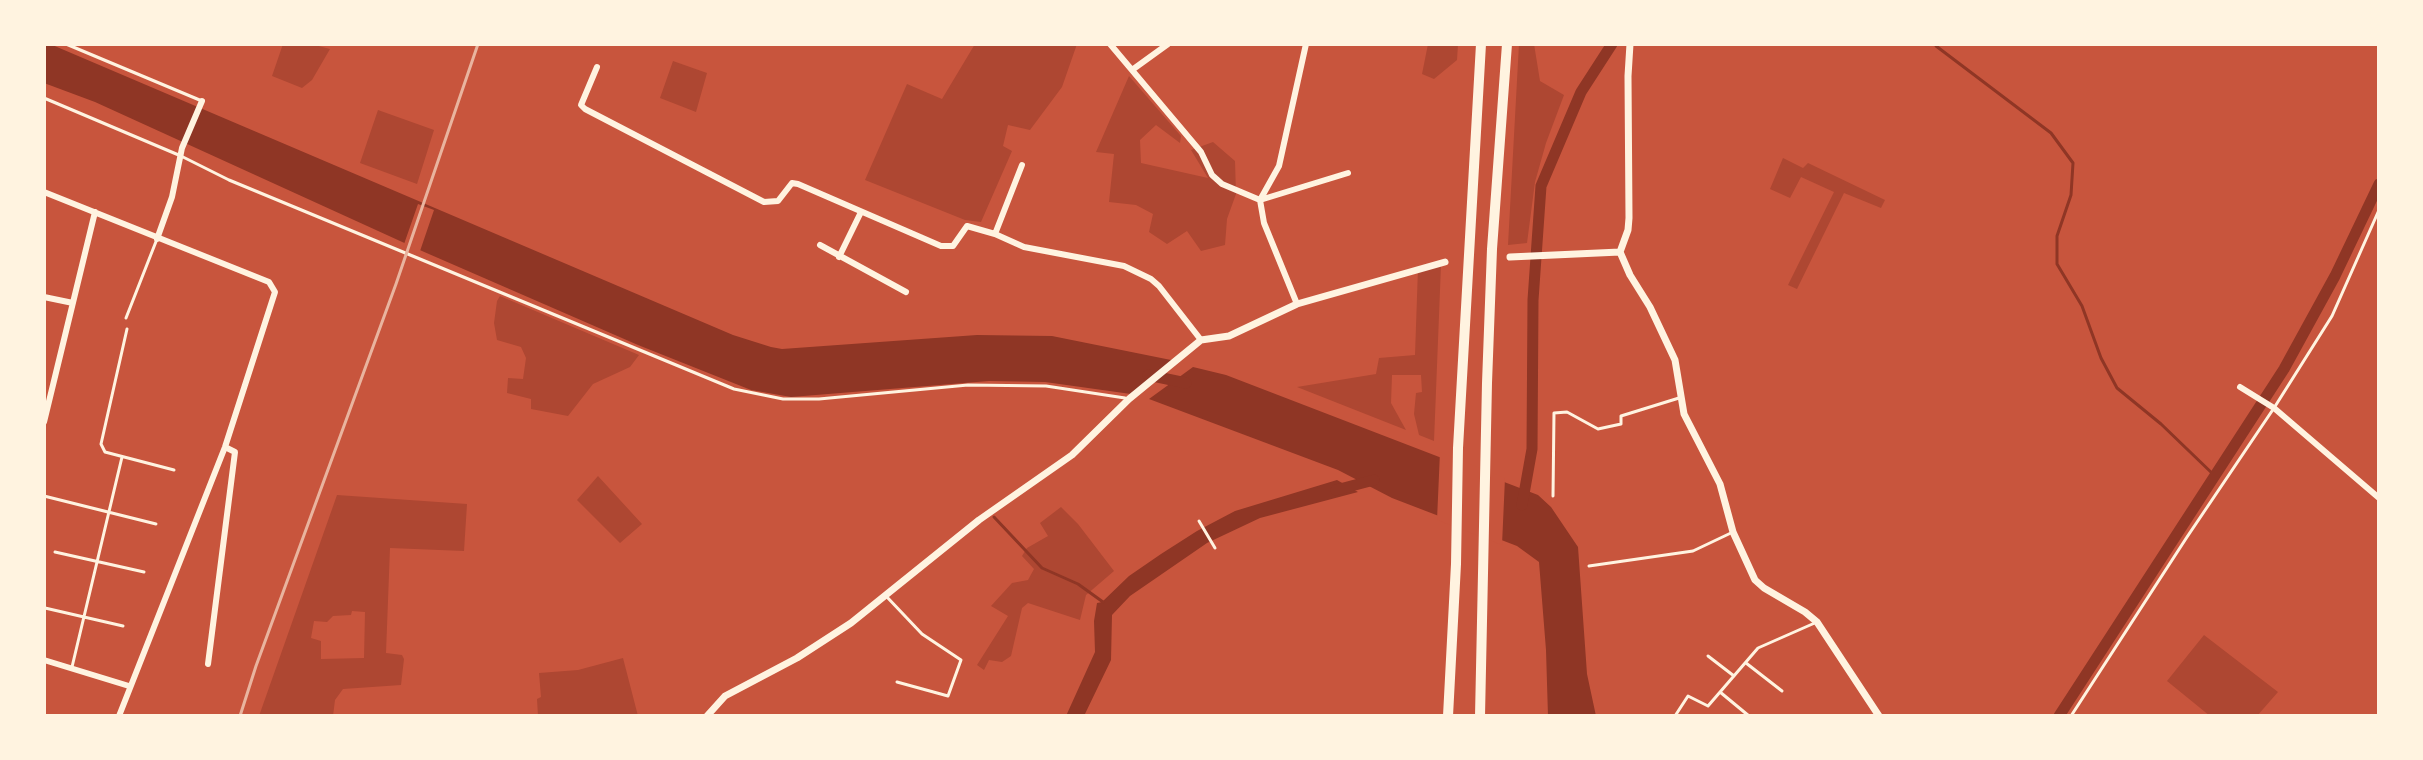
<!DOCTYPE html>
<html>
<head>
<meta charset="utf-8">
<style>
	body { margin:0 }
	#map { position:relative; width:2423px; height:760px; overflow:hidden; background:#c8553d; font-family:"Noto Sans",sans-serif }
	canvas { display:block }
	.frame { position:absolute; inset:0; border:46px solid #fff3e0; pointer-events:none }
</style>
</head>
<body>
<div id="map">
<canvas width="2423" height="760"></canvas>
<div class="frame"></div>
</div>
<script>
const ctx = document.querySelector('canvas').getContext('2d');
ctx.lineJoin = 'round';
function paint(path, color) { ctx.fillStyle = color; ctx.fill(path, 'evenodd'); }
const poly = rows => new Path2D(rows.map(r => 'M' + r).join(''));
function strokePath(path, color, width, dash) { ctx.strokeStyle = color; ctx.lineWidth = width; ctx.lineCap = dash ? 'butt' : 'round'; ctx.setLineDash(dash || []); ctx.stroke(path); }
const green = poly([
	[283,44,311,44,330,49,312,80,302,88,272,76],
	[975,44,1077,44,1062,87,1030,130,1008,125,1003,146,1012,151,981,222,965,220,865,180,907,84,942,99],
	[1428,44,1458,44,1457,60,1434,79,1422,74],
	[1519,44,1534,44,1540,81,1564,95,1546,143,1535,182,1527,243,1508,245],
	[673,61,707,73,696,112,660,98],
	[1129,76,1181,136,1180,143,1156,125,1140,140,1141,163,1208,178,1191,150,1213,142,1235,161,1236,194,1227,219,1225,245,1201,251,1187,231,1167,244,1149,232,1153,214,1136,205,1109,202,1114,154,1096,152],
	[378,110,434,130,417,184,360,163],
	[1783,158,1803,168,1808,163,1885,200,1881,208,1844,193,1797,289,1788,285,1834,192,1801,177,1790,198,1770,189],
	[1441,265,1434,441,1419,435,1414,414,1416,393,1422,392,1421,375,1392,375,1391,403,1406,430,1297,387,1376,374,1379,358,1415,355,1418,268],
	[500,296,639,355,630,367,593,384,568,416,531,409,531,399,507,393,508,378,523,379,526,358,521,347,497,340,494,323,497,301],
	[598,476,642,524,620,543,577,500],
	[337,495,467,504,464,551,390,548,386,653,402,655,404,659,401,685,343,689,335,700,333,716,259,716],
	[352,611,365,612,364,658,321,659,321,641,311,638,314,621,327,622,333,616,351,615],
	[1061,507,1078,524,1114,571,1086,595,1080,620,1028,603,1022,608,1011,656,1002,662,989,660,984,670,977,665,1008,616,991,606,1012,583,1028,580,1034,569,1022,556,1027,548,1048,536,1040,523],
	[2204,635,2278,692,2257,716,2210,716,2167,681],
	[623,658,638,716,538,716,537,699,541,697,539,673,578,670]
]);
const water = poly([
	[44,44,50,44,733,335,771,347,782,349,977,335,1052,336,1176,361,1131,394,1045,382,989,381,791,397,751,390,638,345,422,251,95,102,44,83],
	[1193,367,1226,375,1538,495,1551,507,1578,547,1587,674,1596,716,1548,716,1546,650,1539,562,1517,546,1392,498,1338,470,1149,399],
	[1337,480,1358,492,1260,518,1207,543,1130,596,1112,615,1111,660,1084,716,1066,716,1095,652,1094,621,1097,603,1102,602,1129,576,1161,554,1197,531,1235,511]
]);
const pier = poly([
	[418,204,434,210,419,254,403,247],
	[1440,452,1505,478,1502,545,1437,520]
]);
const stream = poly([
	[1936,46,2051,133,2073,163,2071,195,2057,236,2057,264,2082,306,2101,358,2117,388,2161,424,2215,476],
	[994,517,1042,568,1078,584,1103,602]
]);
const canal = poly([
	[1148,375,1186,383],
	[1336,490,1374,480],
	[1522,505,1532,449,1533,300,1541,186,1581,92,1612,44],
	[2059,716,2284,369,2335,276,2379,184]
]);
const service = poly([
	[66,44,202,101],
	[44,98,181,156,229,180,734,389,783,399,819,399,968,385,1046,386,1125,398],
	[126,318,157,239],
	[127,329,101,444,105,452,174,470],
	[44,496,156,524],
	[1553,496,1554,413,1567,412,1598,429,1621,424,1621,416,1679,398],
	[1199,521,1215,548],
	[55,552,144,572],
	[1589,566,1693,551,1733,532],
	[886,596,922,634,961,660,948,696,897,682],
	[45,608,123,626],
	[1708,656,1734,676],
	[1746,663,1782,691],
	[72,667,122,457],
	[1720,692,1749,716],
	[1675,716,1688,696,1708,706,1758,648,1817,622],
	[2071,716,2187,537,2274,408,2332,316,2379,210]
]);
const minor = poly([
	[1110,44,1201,152,1212,175,1222,184,1260,200,1264,223,1297,304],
	[597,67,581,105,585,109,764,202,778,201,792,183,798,184,941,246,953,246,967,226,995,234,1024,247,1124,266,1151,279,1159,286,1201,340],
	[1132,70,1168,44],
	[44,192,269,282,275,292,225,447,119,716],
	[1260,200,1279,166,1306,44],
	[1260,200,1348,173],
	[995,234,1022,165],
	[157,239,172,197,182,148,202,101],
	[820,245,906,292],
	[839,257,861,212],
	[44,297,73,303],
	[2240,387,2274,408,2379,498],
	[44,422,95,212],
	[44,660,129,686],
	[208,664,235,452,225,447]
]);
const tertiary = poly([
	[1620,252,1630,275,1650,307,1675,360,1684,414,1720,484,1733,532,1755,580,1764,588,1805,612,1817,622,1879,716],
	[1620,252,1628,230,1629,218,1628,76,1630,44],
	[1510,257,1620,252],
	[707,716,725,696,797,658,851,623,979,520,1072,455,1129,399,1201,340,1229,336,1297,304,1445,262]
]);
const motorway = poly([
	[1448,716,1456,564,1458,448,1481,44],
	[1480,716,1487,383,1492,249,1507,44]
]);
const rail = poly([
	[240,716,256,666,396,284,478,44]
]);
paint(green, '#ae4732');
paint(water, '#8f3625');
paint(pier, '#c8553d');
strokePath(stream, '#8f3625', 3);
strokePath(canal, '#8f3625', 11);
strokePath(service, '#fff3e0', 3);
strokePath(minor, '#fff3e0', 6);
strokePath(tertiary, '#fff3e0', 7);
strokePath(motorway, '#fff3e0', 10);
strokePath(rail, '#e9b49f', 3);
</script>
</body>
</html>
